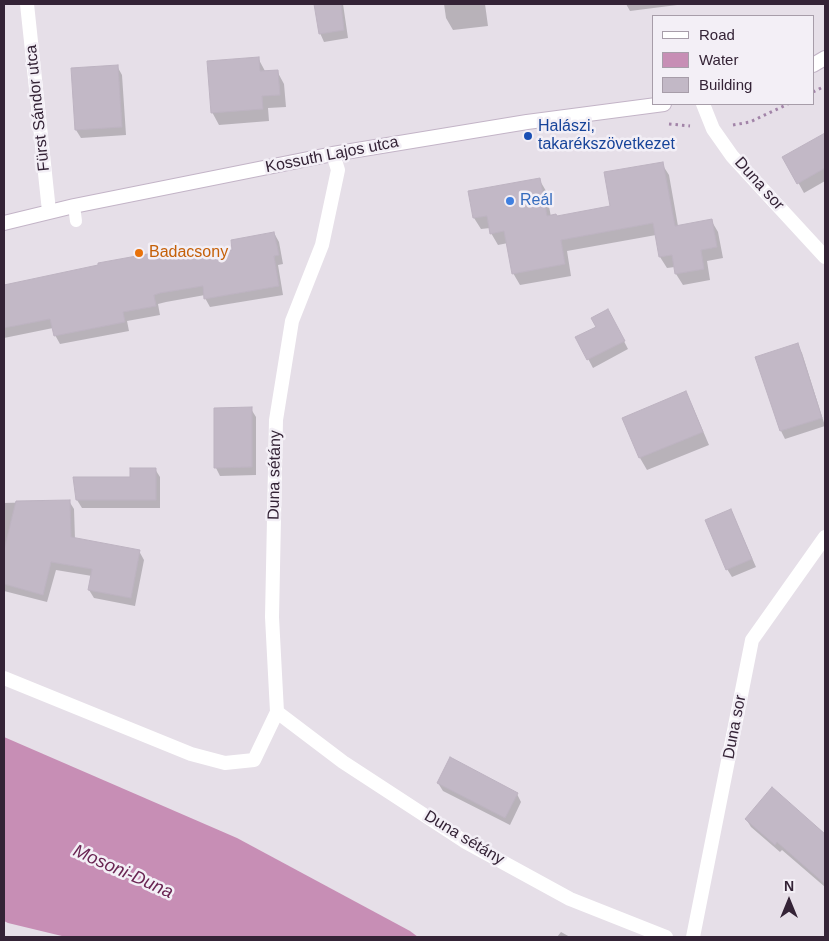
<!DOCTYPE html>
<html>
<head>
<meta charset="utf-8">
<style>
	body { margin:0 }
	#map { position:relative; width:829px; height:941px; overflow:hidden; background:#e6dfe8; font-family:Helvetica,sans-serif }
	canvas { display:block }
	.frame { position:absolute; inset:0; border:5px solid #342336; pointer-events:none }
	.legend { position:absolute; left:652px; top:15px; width:162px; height:90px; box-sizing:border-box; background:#f3eff6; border:1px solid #a79da9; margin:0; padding:6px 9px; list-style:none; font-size:15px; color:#342336 }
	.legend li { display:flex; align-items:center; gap:10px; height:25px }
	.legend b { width:25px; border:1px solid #a79da9 }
	.north { position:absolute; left:764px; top:876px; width:50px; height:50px; -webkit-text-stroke:4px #f3eff6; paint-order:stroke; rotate:0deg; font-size:14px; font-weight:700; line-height:20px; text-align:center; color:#342336 }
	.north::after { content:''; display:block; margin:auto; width:18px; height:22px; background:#342336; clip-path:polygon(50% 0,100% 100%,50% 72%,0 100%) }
</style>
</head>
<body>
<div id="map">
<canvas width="829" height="941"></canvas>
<div class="frame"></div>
<ul class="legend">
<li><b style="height:6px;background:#fff"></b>Road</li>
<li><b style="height:14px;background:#c78eb5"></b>Water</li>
<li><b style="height:14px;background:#c2b8c6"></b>Building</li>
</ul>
<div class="north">N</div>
</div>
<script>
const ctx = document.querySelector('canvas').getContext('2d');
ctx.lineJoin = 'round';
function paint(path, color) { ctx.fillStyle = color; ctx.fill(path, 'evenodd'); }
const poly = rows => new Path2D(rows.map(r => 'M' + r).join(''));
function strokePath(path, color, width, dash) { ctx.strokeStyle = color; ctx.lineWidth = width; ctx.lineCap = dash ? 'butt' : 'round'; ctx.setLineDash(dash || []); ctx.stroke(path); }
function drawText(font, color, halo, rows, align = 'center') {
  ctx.font = font + ' Helvetica,sans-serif'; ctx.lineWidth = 5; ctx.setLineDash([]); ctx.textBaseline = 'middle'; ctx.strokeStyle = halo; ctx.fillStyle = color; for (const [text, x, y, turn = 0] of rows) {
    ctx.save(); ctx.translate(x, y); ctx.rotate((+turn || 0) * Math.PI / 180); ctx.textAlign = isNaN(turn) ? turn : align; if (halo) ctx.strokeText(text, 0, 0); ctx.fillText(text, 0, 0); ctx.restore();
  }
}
const water = poly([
	[4,737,237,838,410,931,418,937,66,937,8,923,4,921]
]);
const shadow = poly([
	[316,4,343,4,348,38,324,42,320,33],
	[444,4,485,4,488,26,453,30,446,18],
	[626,4,685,4,630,11],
	[258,58,265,71,277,71,284,84,286,107,268,108,269,121,219,125,212,112],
	[117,66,122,75,126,135,81,138,76,130,72,69],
	[825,134,825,181,804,193,784,157],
	[662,164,669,175,678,226,711,220,718,232,723,258,707,261,710,280,683,285,676,274,675,267,667,268,660,257,656,235,567,251,571,276,520,285,513,273,508,243,498,245,491,233,490,228,481,229,474,218,470,192,539,179,546,191,551,217,557,217,612,207],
	[274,233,279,242,283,264,278,265,283,295,210,307,205,298,205,295,166,302,158,304,160,315,127,321,129,331,60,344,55,335,53,328,4,338,4,286,154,257,234,251],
	[612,318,628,349,593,368,577,338],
	[797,345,802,353,825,426,785,439,781,431,757,357],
	[685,393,692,405,709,445,647,470,640,458,623,418],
	[251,409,256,417,256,475,220,476,216,468],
	[155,469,160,477,160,508,82,508,77,500,74,478,131,478],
	[69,501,74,509,75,539,139,551,144,560,135,606,94,598,89,590,92,576,56,570,47,602,4,591,4,503],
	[731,510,756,567,732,577,727,569],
	[438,783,517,794,521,802,510,825,443,791],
	[772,789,825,834,825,887,782,850,780,852,751,827,746,819],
	[561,932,570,937,557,937]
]);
const building = poly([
	[314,4,341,4,344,30,319,34,314,4],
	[259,57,260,71,278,70,280,95,262,96,263,109,211,113,207,61,259,57],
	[118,65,122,127,75,130,71,68,118,65],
	[825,133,825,168,797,184,782,157,825,133],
	[663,162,675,226,712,219,717,247,701,250,704,269,675,274,672,255,659,257,653,223,561,240,565,264,512,274,504,231,490,234,487,216,473,218,468,191,540,178,547,216,556,214,557,216,610,206,604,172,663,162],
	[274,232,279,255,274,256,279,286,204,299,203,286,160,293,154,295,156,306,123,312,125,322,54,336,50,319,4,328,4,285,98,265,98,263,153,253,154,255,179,251,232,250,231,240,274,232],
	[608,309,625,341,587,360,575,337,596,327,591,318,608,309],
	[798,343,822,418,780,431,755,357,798,343],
	[686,391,703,432,639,458,622,418,686,391],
	[252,407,252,467,214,468,214,408,252,407],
	[130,468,156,468,156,500,76,500,73,477,130,477,130,468],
	[70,500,71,537,140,550,131,598,88,590,92,569,51,562,43,595,4,584,4,550,16,501,70,500],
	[731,509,752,559,726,570,705,520,731,509],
	[450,757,518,793,505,818,437,783,450,757],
	[772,787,825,834,825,884,777,842,775,845,745,819,772,787]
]);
const path = poly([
	[813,92,825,86],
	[669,124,690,126],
	[733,125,750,122,788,104]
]);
const service = poly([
	[74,206,76,221]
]);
const minor = poly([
	[27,4,49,211],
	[703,104,713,129,732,156,825,257],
	[333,154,338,170,322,245,292,321,276,420,272,617,277,712,343,762,464,841,570,899,666,937],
	[4,678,191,754,225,763,254,760,277,712],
	[693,937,752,640,825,537]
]);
const secondary = poly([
	[813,65,825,58],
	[4,223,74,206,333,154,527,122,664,104]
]);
const markers = [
	[528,136,5,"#1a4fb4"],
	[510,201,5,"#3f7fe0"],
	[139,253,5,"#e8710a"]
];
const streetNames = [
	["Fürst Sándor utca",38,108,-96],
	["Kossuth Lajos utca",332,155,-11],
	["Duna sor",759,184,48],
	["Duna sétány",275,475,-89],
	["Duna sor",735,727,-79],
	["Duna sétány",464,838,31]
];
const transitNames = [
	["Halászi,",538,127],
	["takarékszövetkezet",538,145]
];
const shopNames = [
	["Reál",520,201]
];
const foodNames = [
	["Badacsony",149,253]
];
const waterNames = [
	["Mosoni-Duna",123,872,24]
];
paint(water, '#c78eb5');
paint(shadow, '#0003');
paint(building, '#c2b8c6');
strokePath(building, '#bdb3c1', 1);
strokePath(secondary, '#c3b4c7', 16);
strokePath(path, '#a284a8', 3, [2.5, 4]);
strokePath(service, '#fff', 12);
strokePath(minor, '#fff', 14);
strokePath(secondary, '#fff', 14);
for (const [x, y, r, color] of markers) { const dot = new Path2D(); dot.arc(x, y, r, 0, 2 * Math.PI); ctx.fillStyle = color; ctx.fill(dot); strokePath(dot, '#f3eff6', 2); }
drawText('16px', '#342336', '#f3eff6', streetNames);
drawText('16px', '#164399', '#f3eff6', transitNames, 'left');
drawText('16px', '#366cbe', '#f3eff6', shopNames, 'left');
drawText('16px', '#c56008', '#f3eff6', foodNames, 'left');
drawText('italic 18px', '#6a2553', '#f3eff6', waterNames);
</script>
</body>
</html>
